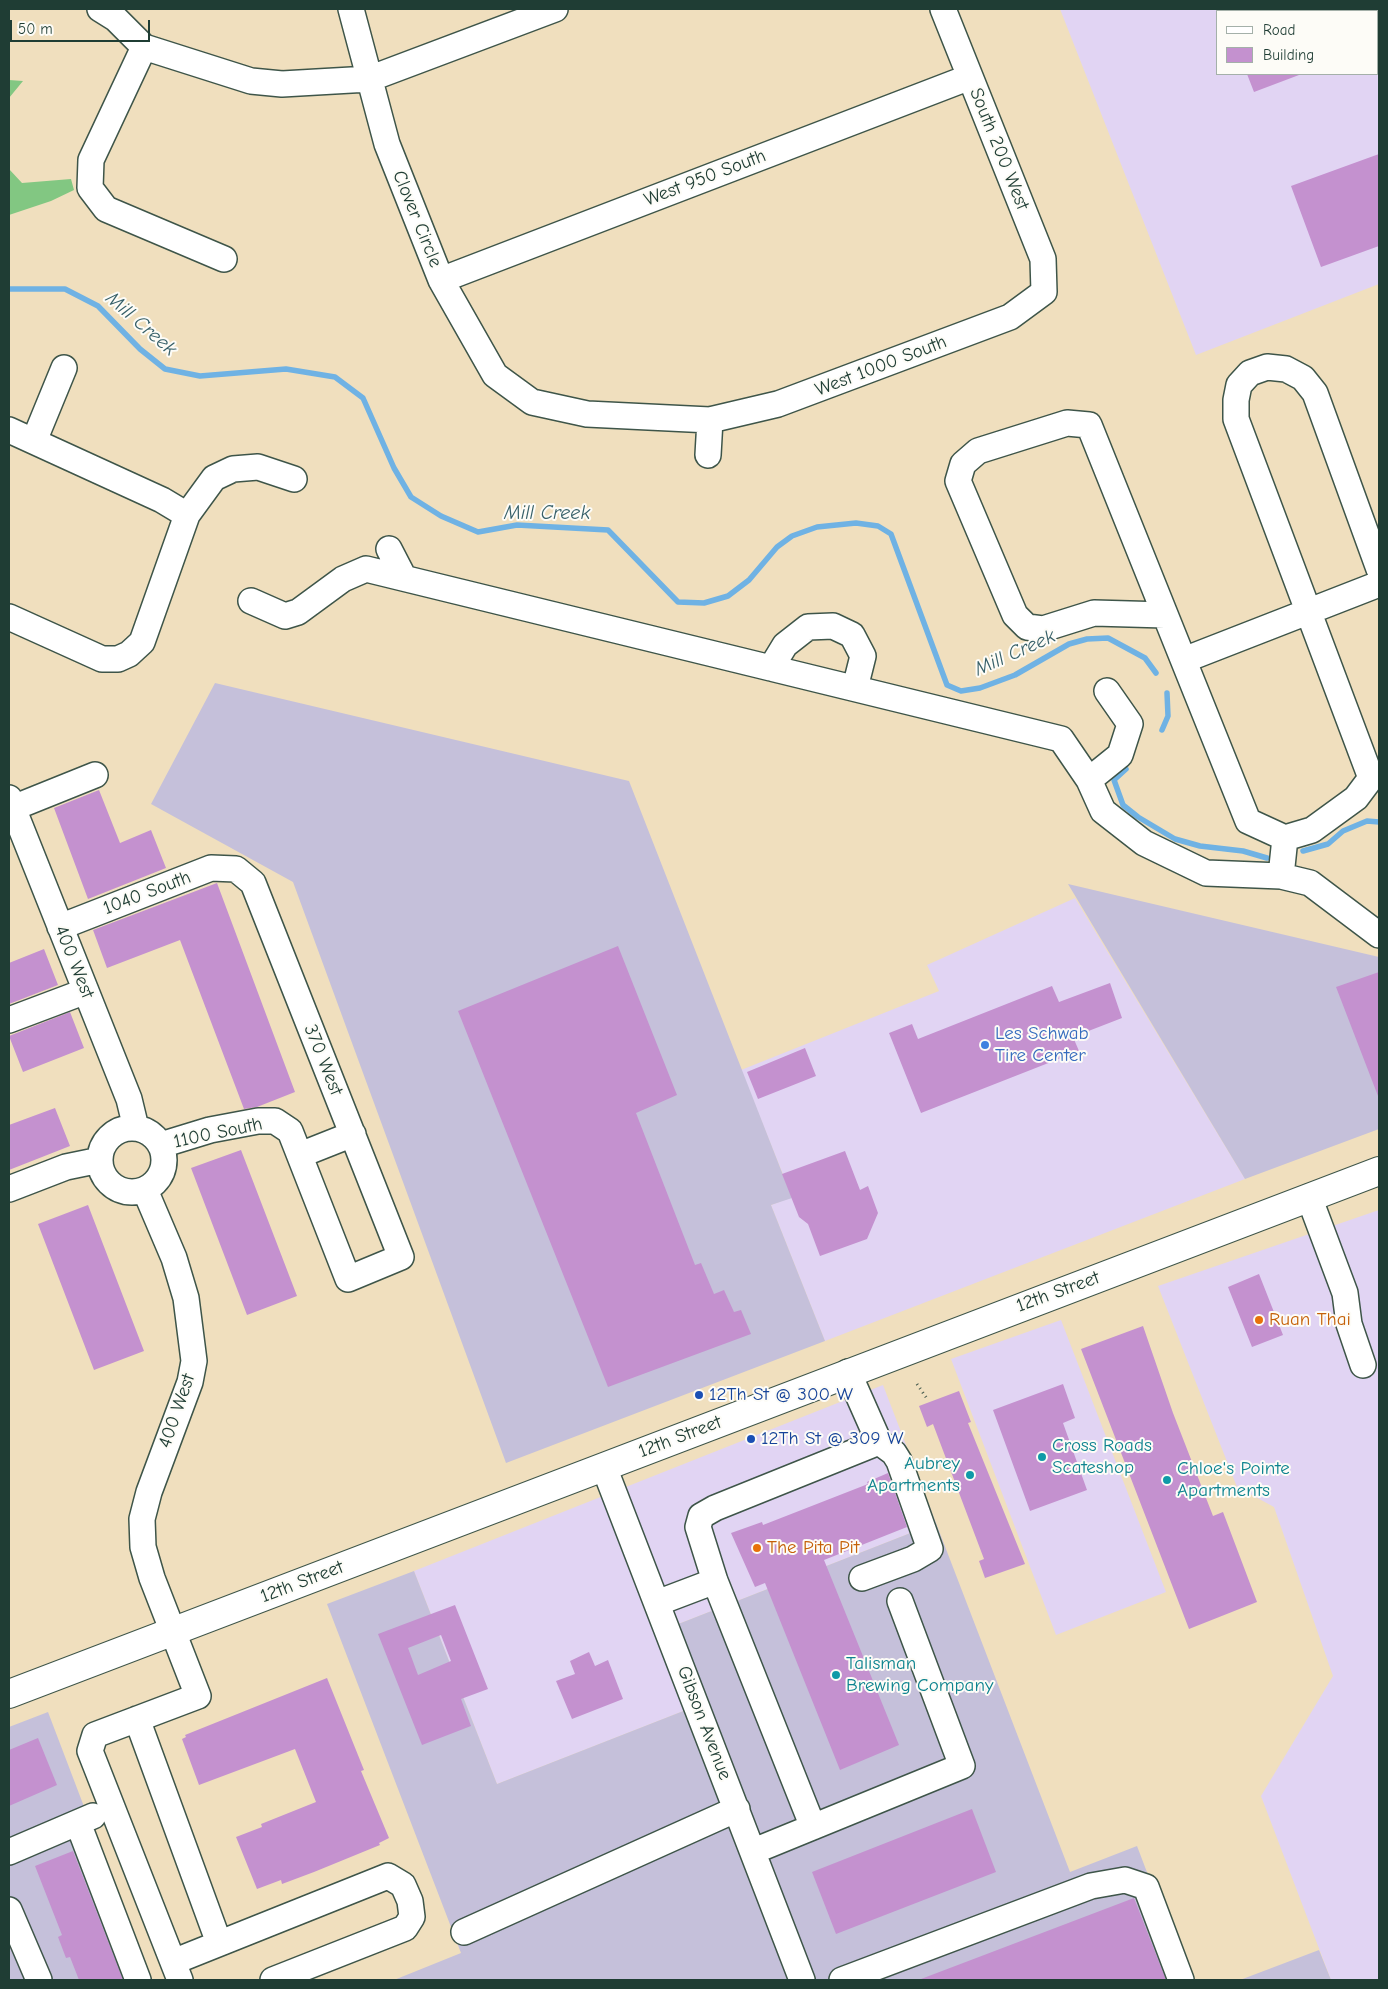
<!DOCTYPE html>
<html>
<head>
<meta charset="utf-8">
<style>
	body { margin:0 }
	#map { position:relative; width:1388px; height:1989px; overflow:hidden; background:#f0dfbe; font-family:"Comic Neue",sans-serif }
	canvas { display:block }
	.frame { position:absolute; inset:0; border:10px solid #1f3d34; pointer-events:none }
	.legend { position:absolute; left:1216px; top:10px; width:162px; height:65px; box-sizing:border-box; background:#fdfcf7; border:1px solid #a4b0a9; margin:0; padding:6px 9px; list-style:none; font-size:15px; color:#1f3d34 }
	.legend li { display:flex; align-items:center; gap:10px; height:25px }
	.legend b { width:25px; border:1px solid #a4b0a9 }
	.scale { position:absolute; left:10px; top:20px; width:140px; height:22px; box-sizing:border-box; border:2px solid #1f3d34; border-top:0; padding-left:6px; font-size:15px; line-height:18px; white-space:nowrap; color:#1f3d34; -webkit-text-stroke:4px #fdfcf7; paint-order:stroke }
</style>
</head>
<body>
<div id="map">
<canvas width="1388" height="1989"></canvas>
<div class="frame"></div>
<ul class="legend">
<li><b style="height:6px;background:#fff"></b>Road</li>
<li><b style="height:14px;background:#c491cf"></b>Building</li>
</ul>
<div class="scale">50 m</div>
</div>
<script>
const ctx = document.querySelector('canvas').getContext('2d');
ctx.lineJoin = 'round';
function paint(path, color) { ctx.fillStyle = color; ctx.fill(path, 'evenodd'); }
const poly = rows => new Path2D(rows.map(r => 'M' + r).join(''));
function strokePath(path, color, width, dash) { ctx.strokeStyle = color; ctx.lineWidth = width; ctx.lineCap = dash ? 'butt' : 'round'; ctx.setLineDash(dash || []); ctx.stroke(path); }
function drawText(font, color, halo, rows, align = 'center') {
  ctx.font = font + ' "Comic Neue",sans-serif'; ctx.lineWidth = 4; ctx.setLineDash([]); ctx.textBaseline = 'middle'; ctx.strokeStyle = halo; ctx.fillStyle = color; for (const [text, x, y, turn = 0] of rows) {
    ctx.save(); ctx.translate(x, y); ctx.rotate((+turn || 0) * Math.PI / 180); ctx.textAlign = isNaN(turn) ? turn : align; if (halo) ctx.strokeText(text, 0, 0); ctx.fillText(text, 0, 0); ctx.restore();
  }
}
const built = poly([
	[1060,9,1379,9,1379,284,1196,355],
	[1217,11,1377,11,1377,74,1217,74],
	[1075,898,1245,1179,825,1341,771,1205,792,1197,741,1070,939,991,927,965],
	[1379,1210,1379,1980,1331,1980,1261,1796,1333,1676,1274,1507,1237,1487,1158,1286],
	[1061,1320,1166,1592,1056,1635,951,1359],
	[883,1385,936,1523,663,1630,691,1708,497,1784,414,1571]
]);
const industrial = poly([
	[215,683,629,781,792,1198,771,1205,825,1341,506,1463,293,882,151,804],
	[1068,884,1379,957,1379,1129,1245,1179],
	[936,1523,1070,1872,1137,1846,1188,1980,394,1980,461,1953,327,1604,414,1571,497,1784,691,1708,663,1630],
	[48,1712,150,1980,9,1980,9,1727],
	[1319,1950,1331,1980,1240,1980]
]);
const green = poly([
	[9,80,23,81,9,98],
	[9,169,22,183,71,179,74,190,51,201,9,215]
]);
const stream = poly([
	[9,289,65,289,98,306,140,349,165,369,200,376,286,369,335,377,363,398,394,468,411,497,441,516,478,532,517,525,608,530,678,602,704,603,728,596,749,580,777,547,792,536,817,527,856,523,878,526,891,534,947,685,961,691,980,688,1015,675,1069,644,1087,639,1108,638,1145,658,1156,673],
	[1162,730,1168,716,1167,693],
	[1126,769,1114,780,1123,805,1138,817,1175,839,1200,846,1243,851,1267,858],
	[1303,851,1328,844,1343,831,1367,821,1379,822]
]);
const building = poly([
	[1247,74,1298,74,1299,75,1254,92],
	[1379,154,1379,246,1321,267,1291,186],
	[99,790,120,843,151,830,166,868,88,899,54,808],
	[217,883,295,1092,257,1107,244,1109,180,940,107,968,93,930],
	[618,946,677,1095,636,1113,695,1265,701,1263,714,1294,724,1290,734,1312,741,1310,751,1334,608,1387,458,1011],
	[44,949,58,985,9,1004,9,963],
	[1379,972,1379,1096,1378,1096,1336,987],
	[1110,983,1122,1018,1073,1037,1079,1051,921,1113,889,1033,912,1024,918,1039,1052,986,1059,1002],
	[70,1012,84,1048,23,1072,9,1036],
	[805,1048,816,1076,758,1099,747,1072],
	[55,1108,70,1146,9,1170,9,1125],
	[241,1150,297,1296,247,1315,191,1168],
	[845,1151,860,1190,868,1186,878,1213,867,1239,820,1256,808,1224,799,1217,782,1174],
	[88,1205,144,1351,94,1370,38,1224],
	[1259,1274,1283,1335,1252,1347,1228,1287],
	[1143,1326,1173,1413,1213,1516,1223,1512,1257,1602,1189,1629,1081,1349],
	[1063,1384,1075,1418,1063,1423,1087,1490,1030,1511,993,1410],
	[959,1391,971,1422,968,1423,1025,1564,985,1578,979,1561,984,1559,933,1424,927,1427,919,1406],
	[888,1473,907,1527,824,1560,899,1745,840,1770,765,1583,755,1587,731,1533,762,1522,763,1525,868,1484,867,1482],
	[455,1605,488,1689,461,1699,471,1726,422,1745,378,1634],
	[441,1635,451,1661,418,1675,408,1648],
	[589,1652,595,1666,608,1660,623,1699,572,1719,556,1681,575,1674,570,1661],
	[327,1678,364,1770,361,1771,389,1838,379,1843,380,1845,314,1872,282,1884,281,1880,257,1889,236,1837,262,1827,261,1824,316,1802,295,1749,199,1785,182,1739,186,1737,185,1735],
	[38,1738,57,1785,9,1806,9,1750],
	[972,1809,996,1872,836,1934,812,1872],
	[73,1851,123,1980,79,1980,70,1957,66,1958,58,1937,62,1935,35,1866],
	[1134,1898,1166,1980,921,1980,921,1979]
]);
const path = poly([
	[917,1384,928,1400]
]);
const minor = poly([
	[100,9,116,19,144,47,251,81,282,84,369,79,555,9],
	[351,9,387,144,441,280,495,375,532,402,587,414,710,420,778,404,1010,317,1044,292,1043,259,943,9],
	[144,47,91,160,90,188,106,209,224,259],
	[441,280,970,77],
	[9,430,162,500,187,515,214,478,233,469,258,467,294,479],
	[34,441,64,368],
	[708,455,710,420],
	[389,549,404,578],
	[251,601,285,616,298,612,343,579,366,569,1061,739,1089,780,1103,811,1144,843,1206,873,1281,876],
	[1165,615,1094,613,1043,629,1027,627,1015,615,958,481,963,464,978,451,1067,423,1089,425,1193,684,1248,821,1285,838,1312,830,1356,798,1371,778,1236,419,1236,400,1239,385,1250,373,1267,367,1286,369,1303,378,1315,393,1379,569],
	[9,617,102,659,118,659,129,654,142,642,187,515],
	[1184,660,1379,584],
	[771,668,785,645,808,627,833,626,852,635,863,656,855,688],
	[1089,780,1120,755,1130,724,1107,691],
	[9,798,129,1099,136,1128],
	[13,808,95,775],
	[1285,838,1281,876,1310,883,1379,935],
	[60,927,211,868,236,869,253,883,401,1257,348,1279,290,1131,275,1121,258,1121,210,1130,161,1145],
	[9,1020,86,991],
	'100 1160a32 32 0 1 1 64 0a32 32 0 1 1-64 0Z',
	[300,1155,353,1134],
	[9,1189,66,1167,100,1160],
	[145,1190,174,1258,186,1298,194,1361,190,1382,149,1492,142,1519,143,1547,152,1578,198,1696,95,1735,90,1751,180,1980],
	[1309,1197,1345,1293,1349,1324,1363,1365],
	[604,1467,802,1980],
	[862,1578,913,1559,930,1549,899,1461,894,1453,879,1442],
	[657,1603,715,1581],
	[137,1719,219,1943],
	[78,1823,138,1980],
	[813,1827,715,1581,698,1527,701,1516,715,1508,879,1442,848,1372],
	[754,1851,962,1766,900,1601],
	[9,1852,93,1816],
	[9,1910,39,1980],
	[464,1932,737,1809],
	[173,1962,388,1876,403,1885,410,1901,412,1917,405,1928,273,1980],
	[842,1980,1091,1886,1125,1880,1146,1887,1181,1980]
]);
const major = poly([
	[9,1694,1379,1171]
]);
const markers = [
	[985,1045,5,"#3f7fe0"],
	[1259,1320,5,"#e8710a"],
	[699,1395,5,"#1a4fb4"],
	[751,1439,5,"#1a4fb4"],
	[1042,1457,5,"#0f9aa8"],
	[970,1475,5,"#0f9aa8"],
	[1167,1480,5,"#0f9aa8"],
	[757,1548,5,"#e8710a"],
	[836,1675,5,"#0f9aa8"]
];
const streetNames = [
	["South 200 West",999,149,68],
	["West 950 South",705,178,-21],
	["Clover Circle",417,219,68],
	["West 1000 South",881,366,-21],
	["1040 South",147,893,-21],
	["400 West",74,962,68],
	["370 West",323,1060,68],
	["1100 South",218,1133,-12],
	["12th Street",1058,1292,-20],
	["400 West",177,1411,-71],
	["12th Street",680,1437,-21],
	["12th Street",302,1582,-21],
	["Gibson Avenue",704,1723,69]
];
const shopNames = [
	["Les Schwab",995,1034],
	["Tire Center",995,1056]
];
const foodNames = [
	["Ruan Thai",1269,1320],
	["The Pita Pit",767,1548]
];
const transitNames = [
	["12Th St @ 300 W",709,1395],
	["12Th St @ 309 W",761,1439]
];
const cultureNames = [
	["Cross Roads",1052,1446],
	["Scateshop",1052,1468],
	["Aubrey",960,1464,"right"],
	["Apartments",960,1486,"right"],
	["Chloe's Pointe",1177,1469],
	["Apartments",1177,1491],
	["Talisman",846,1664],
	["Brewing Company",846,1686]
];
const waterNames = [
	["Mill Creek",141,324,41],
	["Mill Creek",547,513],
	["Mill Creek",1015,653,-24]
];
paint(built, '#e1d4f3');
paint(industrial, '#c5c0da');
paint(green, '#82c782');
strokePath(stream, '#6fb2e4', 5.5);
paint(building, '#c491cf');
strokePath(minor, '#3e5549', 28);
strokePath(major, '#3e5549', 30);
strokePath(path, '#3e5549', 3, [1, 4]);
strokePath(minor, '#fff', 25);
strokePath(major, '#fff', 28);
for (const [x, y, r, color] of markers) { const dot = new Path2D(); dot.arc(x, y, r, 0, 2 * Math.PI); ctx.fillStyle = color; ctx.fill(dot); strokePath(dot, '#fdfcf7', 2); }
drawText('19px', '#1f3d34', '#fdfcf7', streetNames);
drawText('19px', '#366cbe', '#fdfcf7', shopNames, 'left');
drawText('19px', '#c56008', '#fdfcf7', foodNames, 'left');
drawText('19px', '#164399', '#fdfcf7', transitNames, 'left');
drawText('19px', '#0d838f', '#fdfcf7', cultureNames, 'left');
drawText('italic 20px', '#376069', '#fdfcf7', waterNames);
</script>
</body>
</html>
